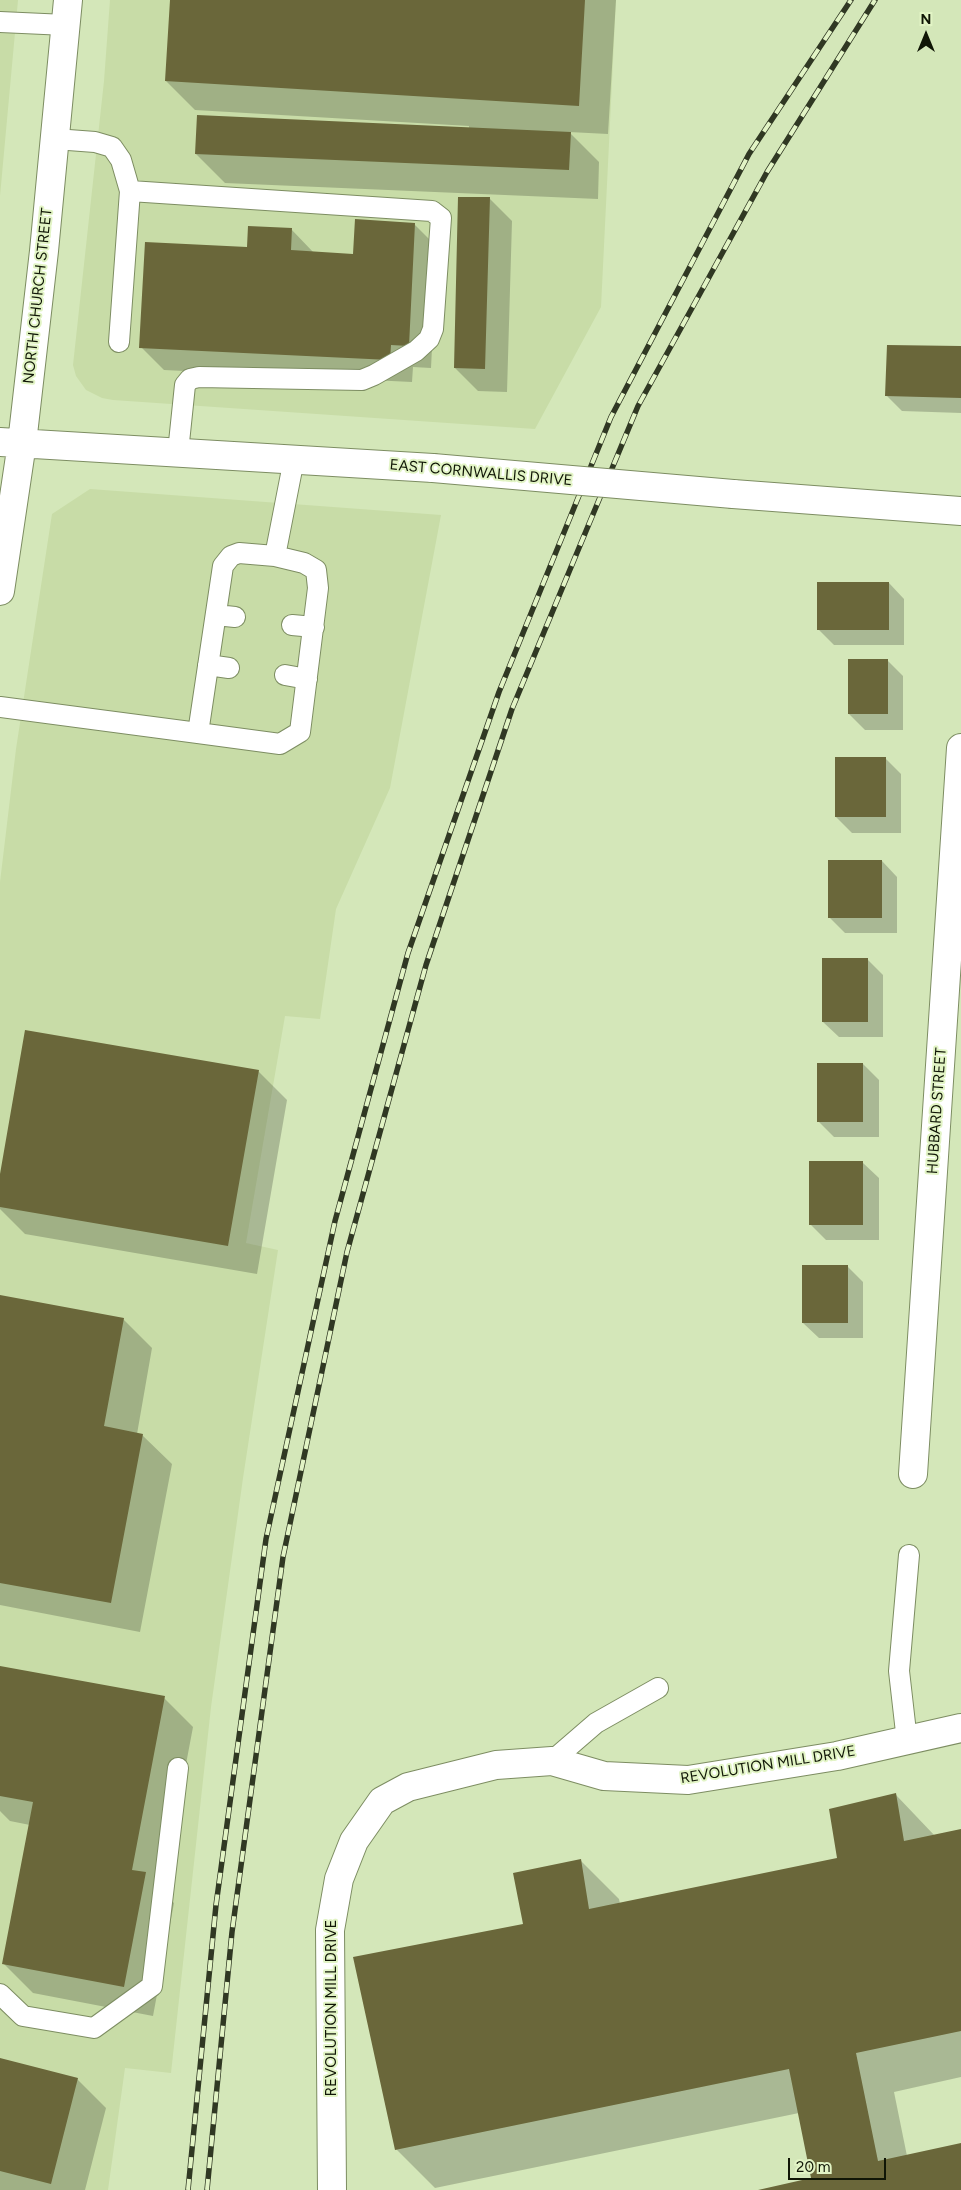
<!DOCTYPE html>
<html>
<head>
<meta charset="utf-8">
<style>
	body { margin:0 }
	#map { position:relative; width:961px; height:2190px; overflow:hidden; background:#d4e7b9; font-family:Figtree,sans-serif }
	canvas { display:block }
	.north { position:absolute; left:901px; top:10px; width:50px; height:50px; -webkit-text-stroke:4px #e2f4c5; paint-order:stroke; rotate:0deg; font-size:14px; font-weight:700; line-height:20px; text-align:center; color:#101606 }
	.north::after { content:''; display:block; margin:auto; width:18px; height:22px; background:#101606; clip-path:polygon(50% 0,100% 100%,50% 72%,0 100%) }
	.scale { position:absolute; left:788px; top:2158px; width:98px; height:22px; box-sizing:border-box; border:2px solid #101606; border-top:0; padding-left:6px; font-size:15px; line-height:18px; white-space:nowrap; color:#101606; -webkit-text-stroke:4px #e2f4c5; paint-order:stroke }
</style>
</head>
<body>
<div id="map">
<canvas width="961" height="2190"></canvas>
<div class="north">N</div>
<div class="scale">20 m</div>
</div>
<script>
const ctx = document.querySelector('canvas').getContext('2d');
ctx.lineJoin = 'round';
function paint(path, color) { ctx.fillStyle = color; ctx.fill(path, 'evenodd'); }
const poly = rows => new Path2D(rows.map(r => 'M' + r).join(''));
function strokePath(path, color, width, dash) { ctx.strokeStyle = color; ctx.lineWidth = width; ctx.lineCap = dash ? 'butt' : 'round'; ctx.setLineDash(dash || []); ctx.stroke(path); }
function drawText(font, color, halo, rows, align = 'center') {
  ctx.font = font + ' Figtree,sans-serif'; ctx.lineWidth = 4; ctx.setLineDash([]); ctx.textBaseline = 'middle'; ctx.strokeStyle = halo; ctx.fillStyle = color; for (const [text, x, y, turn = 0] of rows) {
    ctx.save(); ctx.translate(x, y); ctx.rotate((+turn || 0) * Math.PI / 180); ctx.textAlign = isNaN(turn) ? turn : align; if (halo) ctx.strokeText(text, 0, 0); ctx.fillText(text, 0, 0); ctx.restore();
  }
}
const built = poly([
	[0,0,18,0,0,196],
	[110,0,616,0,601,307,535,429,113,400,102,398,86,390,76,376,73,365,104,81],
	[90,489,441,515,390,788,336,909,320,1019,285,1016,246,1243,278,1250,243,1478,211,1707,171,2073,125,2068,108,2190,0,2190,0,882,16,749,52,514]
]);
const shadow = poly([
	[171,0,616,0,608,134,569,132,599,162,598,199,225,183,196,154,469,129,469,126,195,110,166,81],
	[489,198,512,221,507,392,478,391,455,368],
	[414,224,437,247,431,368,413,367,412,382,164,370,141,347,291,229,314,253,354,255],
	[961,347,961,413,902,411,887,396],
	[889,583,904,599,904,645,834,645,818,629],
	[887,660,903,676,903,730,865,730,849,714],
	[885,758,901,774,901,833,852,833,836,817],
	[882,861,897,877,897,933,845,933,829,917],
	[867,959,883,975,883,1037,839,1037,823,1022],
	[863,1064,879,1080,879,1137,834,1137,818,1121],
	[258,1071,287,1100,257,1274,25,1234,0,1209,0,1181],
	[863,1163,879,1178,879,1240,826,1240,810,1224],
	[847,1266,863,1282,863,1338,819,1338,803,1323],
	[0,1296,123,1319,152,1348,137,1434,142,1435,172,1464,140,1632,0,1605],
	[0,1667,164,1698,193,1727,162,1891,174,1903,153,2016,33,1993,4,1964,30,1825,10,1821,0,1811],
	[896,1795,935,1836,961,1830,961,2077,894,2092,907,2156,961,2144,961,2190,760,2190,812,2179,799,2113,435,2188,396,2149,525,1925,581,1861,619,1899,620,1904,839,1859],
	[0,2059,77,2079,106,2108,85,2190,0,2190]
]);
const building = poly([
	[170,0,585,0,579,106,165,81],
	[197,115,571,132,569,170,195,154],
	[458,197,490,197,485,369,454,368],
	[355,219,415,223,409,346,391,345,390,360,139,348,145,242,247,247,248,226,292,228,291,250,353,254],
	[887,345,961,346,961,398,885,396],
	[817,582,889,582,889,630,817,630],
	[848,659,888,659,888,714,848,714],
	[835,757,886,757,886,817,835,817],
	[828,860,882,860,882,918,828,918],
	[822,958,868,958,868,1022,822,1022],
	[25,1030,259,1070,228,1246,0,1207,0,1174],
	[817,1063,863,1063,863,1122,817,1122],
	[809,1161,863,1161,863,1225,809,1225],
	[802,1265,848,1265,848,1323,802,1323],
	[0,1295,124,1318,104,1426,143,1434,111,1603,0,1583],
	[0,1666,165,1696,132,1870,146,1872,124,1987,2,1964,33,1802,0,1796],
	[896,1793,904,1841,961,1829,961,2031,856,2053,878,2161,961,2143,961,2190,758,2190,811,2178,789,2069,395,2150,353,1957,523,1924,513,1873,581,1859,589,1909,837,1858,829,1809],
	[0,2058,78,2078,51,2184,0,2171]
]);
const lane = poly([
	[0,22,66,25],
	[55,139,95,142,112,147,121,160,130,191,119,342],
	[130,191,432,211,441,218,433,329,429,339,416,351,374,375,362,380,199,377,190,379,185,385,178,452],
	[216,615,235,617],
	[292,625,314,627],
	[208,665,229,668],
	[285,675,307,679],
	[0,707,198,733,223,566,231,556,239,553,275,556,294,459],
	[198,733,280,744,300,732,318,588,316,570,304,563,275,556],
	[907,1741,899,1671,909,1555],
	[552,1761,596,1723,658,1688],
	[0,1994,23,2016,94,2028,152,1986,178,1768]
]);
const street = poly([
	[913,1474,961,748],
	[332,2190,330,1930,339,1879,354,1841,382,1801,408,1787,496,1765,552,1761,604,1776,688,1780,837,1756,961,1728]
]);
const secondary = poly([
	[0,442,433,468],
	[733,494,961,511],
	[0,591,22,443,44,251,68,0]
]);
const rail = poly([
	[188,2190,216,1905,266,1539,335,1221,408,953,499,692,611,417,749,154,851,0],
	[207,2190,232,1932,283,1557,347,1252,426,965,512,709,638,406,767,172,875,0]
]);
const secondaryBridge = poly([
	[433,468,733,494]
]);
const streetNames = [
	["NORTH CHURCH STREET",38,296,-84],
	["EAST CORNWALLIS DRIVE",481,473,5],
	["HUBBARD STREET",937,1111,-86],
	["REVOLUTION MILL DRIVE",768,1765,-9],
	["REVOLUTION MILL DRIVE",332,2008,-90]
];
paint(built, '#c8dca7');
paint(shadow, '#0003');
paint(building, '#6a673a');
strokePath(lane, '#7d8d62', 22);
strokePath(street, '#7d8d62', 30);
strokePath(secondary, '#7d8d62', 30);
strokePath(lane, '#fff', 20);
strokePath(street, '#fff', 28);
strokePath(secondary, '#fff', 28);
strokePath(rail, '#303823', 5.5);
strokePath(rail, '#e2f4c5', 4, [11]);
strokePath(secondaryBridge, '#7d8d62', 30, []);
strokePath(secondaryBridge, '#fff', 28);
drawText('15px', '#101606', '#e2f4c5', streetNames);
</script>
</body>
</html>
